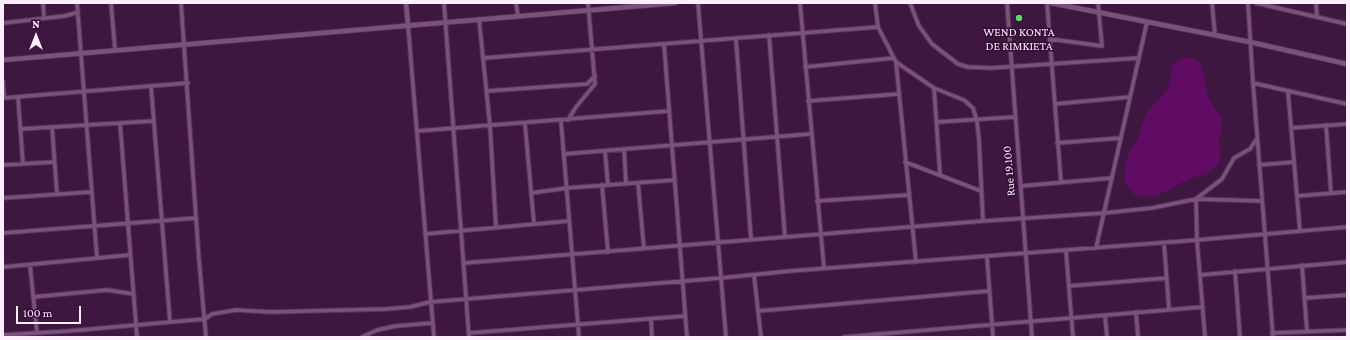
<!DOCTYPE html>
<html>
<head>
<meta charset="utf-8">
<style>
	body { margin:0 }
	#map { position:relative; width:1350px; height:340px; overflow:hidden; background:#3e1740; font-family:"Crimson Pro",serif }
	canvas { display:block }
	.frame { position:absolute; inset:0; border:4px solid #fdeefd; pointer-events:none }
	.north { position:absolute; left:16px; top:16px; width:40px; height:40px; -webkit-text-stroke:3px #330d35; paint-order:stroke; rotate:0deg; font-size:11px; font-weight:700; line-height:16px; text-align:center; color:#fdeefd }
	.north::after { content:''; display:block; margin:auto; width:14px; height:18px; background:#fdeefd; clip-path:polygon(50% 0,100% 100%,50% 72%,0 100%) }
	.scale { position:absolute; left:16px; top:306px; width:65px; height:18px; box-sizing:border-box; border:2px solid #fdeefd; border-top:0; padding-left:5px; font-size:12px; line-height:14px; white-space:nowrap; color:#fdeefd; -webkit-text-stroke:3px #330d35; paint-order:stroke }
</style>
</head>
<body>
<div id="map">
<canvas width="1350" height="340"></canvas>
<div class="frame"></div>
<div class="north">N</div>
<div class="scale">100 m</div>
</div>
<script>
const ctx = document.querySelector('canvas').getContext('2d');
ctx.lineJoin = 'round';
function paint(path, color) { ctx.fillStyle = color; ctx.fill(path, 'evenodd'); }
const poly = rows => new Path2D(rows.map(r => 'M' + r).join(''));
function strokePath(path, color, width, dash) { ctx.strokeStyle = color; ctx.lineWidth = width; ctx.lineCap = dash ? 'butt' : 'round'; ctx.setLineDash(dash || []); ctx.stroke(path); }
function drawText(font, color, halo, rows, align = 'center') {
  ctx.font = font + ' "Crimson Pro",serif'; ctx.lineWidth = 3; ctx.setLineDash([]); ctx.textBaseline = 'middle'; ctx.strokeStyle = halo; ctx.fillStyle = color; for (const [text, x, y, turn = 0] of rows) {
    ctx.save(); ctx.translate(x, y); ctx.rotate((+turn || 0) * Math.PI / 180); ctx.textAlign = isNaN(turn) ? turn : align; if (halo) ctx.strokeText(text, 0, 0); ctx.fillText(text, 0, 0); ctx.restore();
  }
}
const water = poly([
	[1187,57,1195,59,1201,65,1209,99,1221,117,1222,129,1218,143,1221,149,1219,162,1206,175,1190,178,1163,193,1153,196,1135,195,1125,184,1125,169,1129,152,1136,142,1147,112,1168,89,1173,65]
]);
const minor = poly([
	[43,3,44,17],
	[77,3,97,258],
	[111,3,115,49],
	[181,3,199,260,206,337],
	[444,3,469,337],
	[516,3,518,16],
	[698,3,726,337],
	[800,3,824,268],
	[875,3,878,27,896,62,916,262],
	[910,3,919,26,932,44,958,64,968,67,991,68,1139,58],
	[1007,3,1032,337],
	[1047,3,1061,182],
	[1212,3,1215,35],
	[1248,3,1253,83,1273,337],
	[1256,3,1347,24],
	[1316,3,1317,17],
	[479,19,490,126,496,227],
	[3,23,65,16,78,12],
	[408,25,434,337],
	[769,35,785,237],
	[736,39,751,239],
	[1050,39,1102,46,1098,3],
	[664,44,687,337],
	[484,58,878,27],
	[896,62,934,88,964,100,973,108,977,121,979,140,983,221],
	[805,67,894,58],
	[3,81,4,98],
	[1253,83,1347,104],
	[151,86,170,322],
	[934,88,940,174],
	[487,91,587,84,595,76],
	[1288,92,1300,231],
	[18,97,23,164],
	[3,98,188,83],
	[808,101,898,94],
	[1055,104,1130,97],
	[568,120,576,107,595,84,588,3],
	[561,121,579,337],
	[937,122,1015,117],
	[120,123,137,337],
	[525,124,534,224],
	[1326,125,1331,193],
	[52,127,57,194],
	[1291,128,1347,124],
	[21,129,153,121],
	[417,131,669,111],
	[1057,143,1121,138],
	[624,149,626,184],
	[605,151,608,185],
	[564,154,810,134],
	[905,162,981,191],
	[3,165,54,162],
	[1259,165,1294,162],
	[638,183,644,249],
	[602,185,608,252],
	[1021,186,1112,178],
	[531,193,567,188,675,180],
	[1297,196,1347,192],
	[3,198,91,192],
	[817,201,908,195],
	[3,233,196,218],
	[425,234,569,221],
	[1164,243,1169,309],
	[1096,248,1147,22],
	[1066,251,1073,337],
	[987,257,993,337],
	[464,263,983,221,1104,213,1152,208,1196,199,1262,201],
	[30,265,37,333],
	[1302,265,1307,332],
	[3,267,130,255],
	[1235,271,1240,337],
	[754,275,761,337],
	[1200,275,1347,262],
	[1069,286,1167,278],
	[33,297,107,290,134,294],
	[1305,298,1347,295],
	[758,311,989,291],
	[1136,312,1138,337],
	[1105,316,1107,337],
	[651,319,652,337],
	[469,333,685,316],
	[1272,333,1347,330],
	[3,335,69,331,205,319,212,314,236,310,271,312,386,309,410,307,430,302,721,278,790,271,1197,240,1347,227],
	[362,337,377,330,396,326,432,323],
	[844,337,1203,307],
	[1205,337,1197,240,1196,199,1222,179,1234,158,1250,149,1256,140]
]);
const tertiary = poly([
	[406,3,408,25],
	[1051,3,1250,42,1347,64],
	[3,60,675,3]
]);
const markers = [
	[1019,18,4,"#5fd56b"]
];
const poiNames = [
	["WEND KONTA",1019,32],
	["DE RIMKIETA",1019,46]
];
const streetNames = [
	["Rue 19.100",1009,171,-95]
];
paint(water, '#600c65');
strokePath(minor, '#533455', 5.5);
strokePath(tertiary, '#533455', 6);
strokePath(minor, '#7b507c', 3.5);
strokePath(tertiary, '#7b507c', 4.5);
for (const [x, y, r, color] of markers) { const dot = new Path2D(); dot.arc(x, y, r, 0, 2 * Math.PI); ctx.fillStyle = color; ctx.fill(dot); strokePath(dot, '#330d35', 1.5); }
drawText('12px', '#fdeefd', '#330d35', poiNames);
drawText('12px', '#fdeefd', '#330d35', streetNames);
</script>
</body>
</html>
